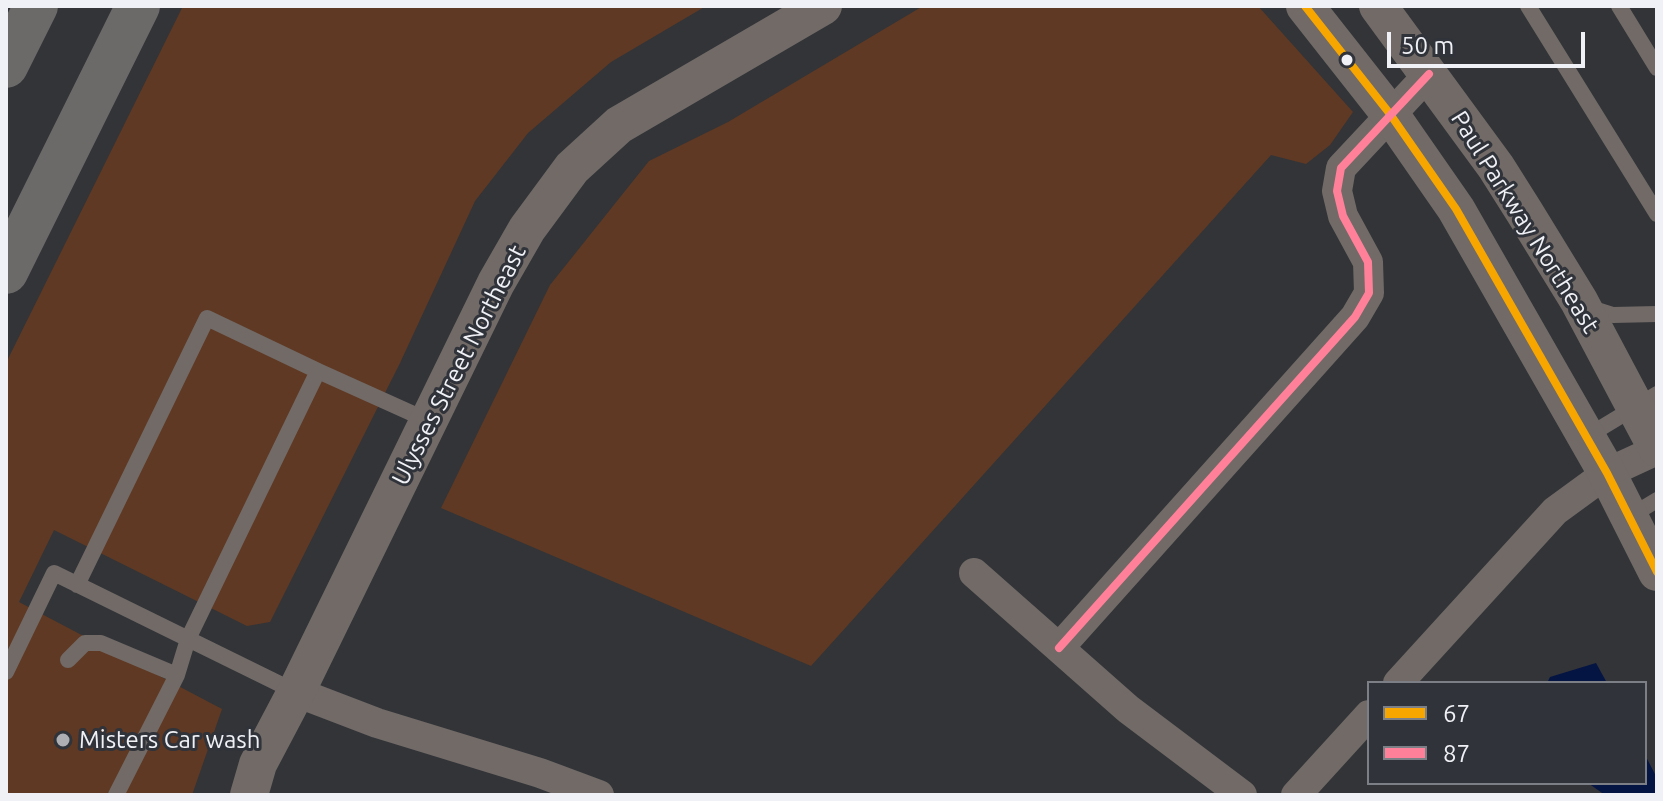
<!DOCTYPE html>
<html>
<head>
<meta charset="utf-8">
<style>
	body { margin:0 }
	#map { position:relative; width:1663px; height:801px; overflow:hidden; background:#323438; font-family:Ubuntu,sans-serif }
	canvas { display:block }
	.frame { position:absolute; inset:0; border:8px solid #eff1f6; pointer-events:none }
	.legend { position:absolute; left:1367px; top:681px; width:280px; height:104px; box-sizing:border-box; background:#30333a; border:2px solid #7c7f85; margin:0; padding:10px 14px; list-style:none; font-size:24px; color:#eff1f6 }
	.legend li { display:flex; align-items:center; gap:16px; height:40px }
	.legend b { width:40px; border:2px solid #7c7f85 }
	.scale { position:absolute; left:1387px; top:32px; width:198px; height:36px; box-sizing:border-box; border:4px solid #eff1f6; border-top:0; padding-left:10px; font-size:24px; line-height:28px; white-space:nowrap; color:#eff1f6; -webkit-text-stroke:6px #30333a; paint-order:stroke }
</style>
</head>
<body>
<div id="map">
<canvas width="1663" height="801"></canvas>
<div class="frame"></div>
<ul class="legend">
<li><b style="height:10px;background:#f7a600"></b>67</li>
<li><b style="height:10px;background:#ff8098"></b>87</li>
</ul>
<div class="scale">50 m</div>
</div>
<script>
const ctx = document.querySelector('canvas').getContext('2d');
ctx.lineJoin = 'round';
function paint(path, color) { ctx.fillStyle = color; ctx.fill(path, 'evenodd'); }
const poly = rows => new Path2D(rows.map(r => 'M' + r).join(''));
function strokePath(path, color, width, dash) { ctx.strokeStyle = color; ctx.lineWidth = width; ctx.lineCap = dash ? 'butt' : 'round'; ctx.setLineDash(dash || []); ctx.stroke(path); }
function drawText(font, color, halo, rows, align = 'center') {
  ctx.font = font + ' Ubuntu,sans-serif'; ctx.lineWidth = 6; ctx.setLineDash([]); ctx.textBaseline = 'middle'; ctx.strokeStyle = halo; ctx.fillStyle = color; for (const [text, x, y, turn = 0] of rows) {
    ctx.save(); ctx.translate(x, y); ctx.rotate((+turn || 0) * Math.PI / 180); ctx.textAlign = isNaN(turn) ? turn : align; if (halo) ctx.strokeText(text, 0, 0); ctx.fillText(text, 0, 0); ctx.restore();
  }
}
const green = poly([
	[183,6,706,6,611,62,528,133,475,201,400,363,270,622,247,626,54,530,19,602,222,709,192,795,6,795,6,363],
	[923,6,1258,6,1353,112,1330,145,1306,164,1271,155,811,666,441,508,550,285,649,161,728,122]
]);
const water = poly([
	[1596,663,1607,683,1547,683,1550,677],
	[1645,755,1657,778,1657,795,1605,795,1588,783,1645,783]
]);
const service = poly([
	[1528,6,1657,214],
	[1619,6,1657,68],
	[1588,307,1613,315,1657,314],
	[1586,437,1657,394],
	[1629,517,1657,500],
	[77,585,207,318,318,371],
	[68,660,85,643,101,643,177,675],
	[6,672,54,573,296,692],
	[116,795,177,675,188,639,318,371,429,421]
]);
const minor = poly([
	[974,573,1128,709,1242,795],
	[1059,648,1355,317,1369,293,1368,262,1343,216,1337,191,1341,168,1429,74],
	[1398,683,1555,511,1607,473,1657,450],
	[296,692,377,723,540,773,599,795],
	[1296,795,1369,715]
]);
const tertiary = poly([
	[1305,6,1390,114,1456,209,1607,473,1657,572],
	[1378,6,1496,167,1525,213,1579,301,1657,448],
	[249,795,258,764,296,692,496,283,527,229,572,168,619,125,823,6]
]);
const motorway = poly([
	[6,66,36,6],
	[6,272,138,6]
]);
const bus1 = poly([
	[1305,6,1390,114,1456,209,1607,473,1657,572]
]);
const bus2 = poly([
	[1059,648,1355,317,1369,293,1368,262,1343,216,1337,191,1341,168,1429,74]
]);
const markers = [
	[1347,60,7,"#eff1f6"],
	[63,740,8,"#adafb4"]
];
const streetNames = [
	["Paul Parkway Northeast",1525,222,58],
	["Ulysses Street Northeast",459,365,-63]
];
const poiNames = [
	["Misters Car wash",79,740]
];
paint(green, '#5f3923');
paint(water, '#041443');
strokePath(service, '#716a67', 16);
strokePath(minor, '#716a67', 30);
strokePath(tertiary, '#716a67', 38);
strokePath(motorway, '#6c6969', 44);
strokePath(bus1, '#f7a600', 8);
strokePath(bus2, '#ff8098', 8);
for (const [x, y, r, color] of markers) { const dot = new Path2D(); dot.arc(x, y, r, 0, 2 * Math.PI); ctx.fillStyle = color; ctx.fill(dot); strokePath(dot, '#30333a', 3); }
drawText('24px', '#eff1f6', '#30333a', streetNames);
drawText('24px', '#eff1f6', '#30333a', poiNames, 'left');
</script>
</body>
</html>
